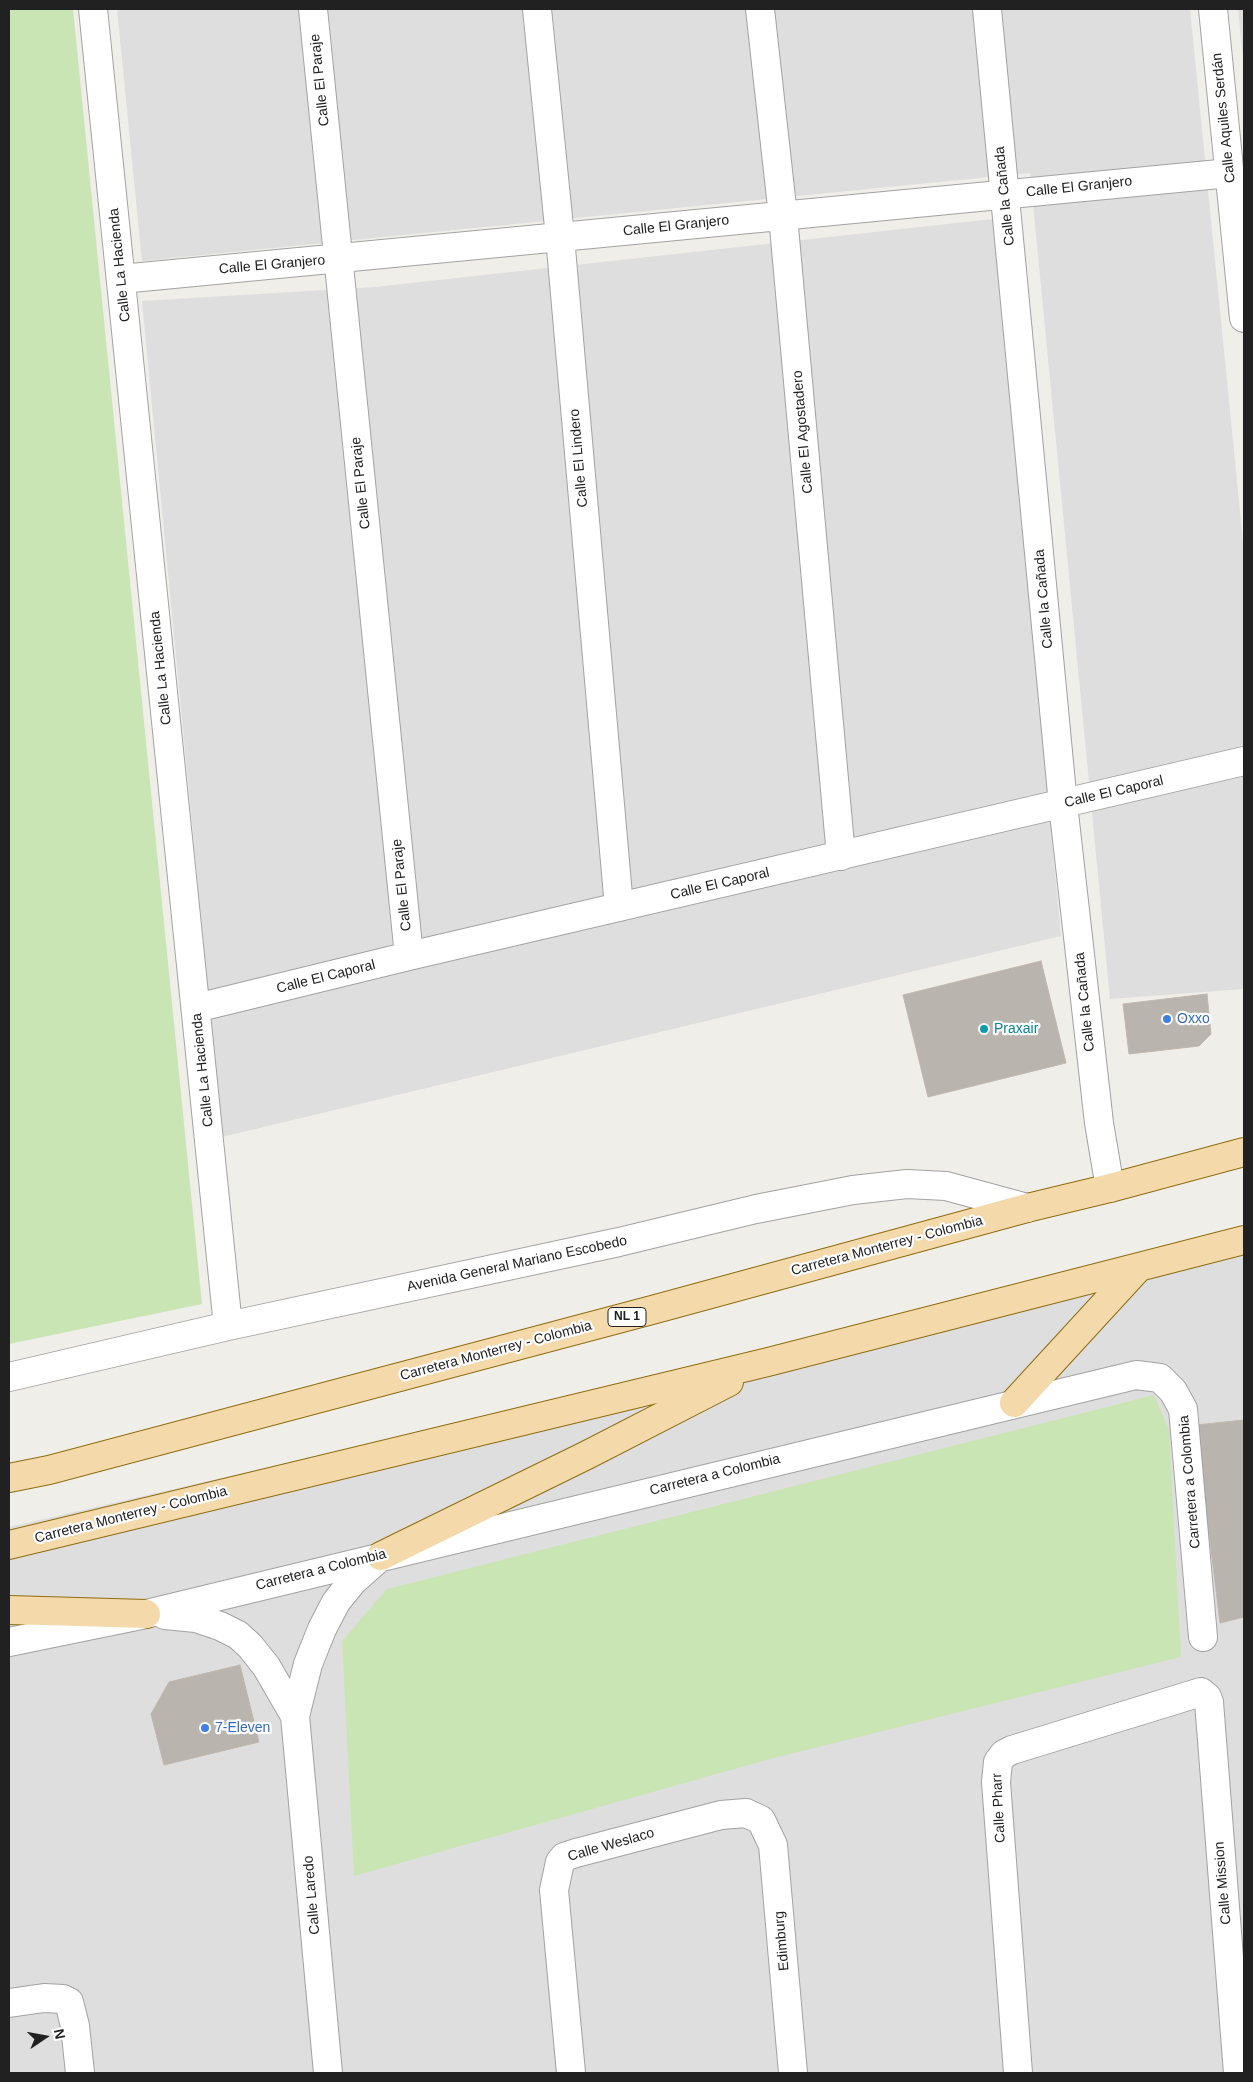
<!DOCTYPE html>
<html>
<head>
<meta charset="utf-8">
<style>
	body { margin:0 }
	#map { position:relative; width:1253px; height:2082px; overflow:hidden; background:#f0eee9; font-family:Helvetica,sans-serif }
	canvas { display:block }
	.frame { position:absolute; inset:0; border:10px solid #212121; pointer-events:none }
	.north { position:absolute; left:20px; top:2012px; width:50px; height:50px; -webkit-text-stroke:4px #fff; paint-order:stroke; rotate:78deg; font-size:14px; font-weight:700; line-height:20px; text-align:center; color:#212121 }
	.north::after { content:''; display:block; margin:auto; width:18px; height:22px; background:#212121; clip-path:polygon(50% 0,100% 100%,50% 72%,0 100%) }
</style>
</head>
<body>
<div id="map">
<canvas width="1253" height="2082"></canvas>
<div class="frame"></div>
<div class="north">N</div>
</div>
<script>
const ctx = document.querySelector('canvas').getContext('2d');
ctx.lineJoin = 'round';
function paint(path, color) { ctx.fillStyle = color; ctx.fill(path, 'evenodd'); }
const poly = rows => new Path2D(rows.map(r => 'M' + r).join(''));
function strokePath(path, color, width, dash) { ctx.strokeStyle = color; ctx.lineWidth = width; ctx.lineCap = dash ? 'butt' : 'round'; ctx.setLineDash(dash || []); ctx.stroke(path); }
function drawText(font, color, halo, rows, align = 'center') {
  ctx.font = font + ' Helvetica,sans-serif'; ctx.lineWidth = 4.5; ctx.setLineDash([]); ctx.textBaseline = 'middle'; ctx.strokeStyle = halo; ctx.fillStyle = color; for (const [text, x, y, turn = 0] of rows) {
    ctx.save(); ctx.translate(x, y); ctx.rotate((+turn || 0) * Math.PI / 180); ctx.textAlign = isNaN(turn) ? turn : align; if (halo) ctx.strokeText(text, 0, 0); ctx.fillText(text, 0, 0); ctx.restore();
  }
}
const residential = poly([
	[117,9,1190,9,1244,552,1244,989,1110,999,1030,173,142,261],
	[1238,9,1244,9,1244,68],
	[993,219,1061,936,222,1137,142,301,375,287],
	[1244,1242,1244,2073,9,2073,9,1527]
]);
const grass = poly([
	[9,9,73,9,202,1304,9,1344],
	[1154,1395,1169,1430,1181,1657,770,1759,354,1876,342,1641,387,1589]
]);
const building = poly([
	[1041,961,1066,1063,928,1097,903,995,1041,961],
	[1207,994,1211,1034,1199,1046,1129,1054,1123,1004,1207,994],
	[1244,1420,1244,1617,1220,1623,1196,1425,1244,1420],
	[240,1665,259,1742,164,1765,151,1714,169,1682,240,1665]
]);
const minor = poly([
	[93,9,228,1326],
	[313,9,409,956],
	[537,9,560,237,619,907],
	[760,9,783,216,841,856],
	[987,9,1063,804,1099,1123,1110,1188],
	[1213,9,1244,318],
	[121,279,1230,173],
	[196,1008,409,956,1244,761],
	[9,1377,228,1326,619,1242,756,1209,853,1190,907,1184,946,1186,1027,1208],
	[165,1615,196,1618,220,1626,238,1635,250,1646,266,1666,295,1716],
	[9,1642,146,1614,1136,1375,1160,1378,1173,1391,1183,1409,1203,1637],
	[9,2003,44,1998,63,1999,69,2002,75,2026,80,2073],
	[328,2073,295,1716,308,1664,322,1629,336,1602,353,1581,380,1557],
	[571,2073,554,1890,560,1862,564,1857,576,1853,721,1815,746,1813,761,1820,773,1845,793,2073],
	[1018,2073,996,1782,998,1762,1004,1754,1012,1750,1201,1692,1207,1697,1209,1702,1238,2073]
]);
const major = poly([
	[1014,1403,1138,1268],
	[9,1478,49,1470,652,1310,1027,1208,1110,1188,1244,1152],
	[9,1545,768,1362,1244,1240],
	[381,1556,587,1455,729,1382],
	[9,1610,146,1614]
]);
const markers = [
	[1167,1019,5,"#3f7fe0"],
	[984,1029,5,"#0f9aa8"],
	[205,1728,5,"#3f7fe0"]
];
const shields = [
	[627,1317,38]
];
const shieldNames = [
	["NL 1",627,1317]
];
const streetNames = [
	["Calle El Paraje",320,80,-96],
	["Calle Aquiles Serdán",1224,118,-96],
	["Calle El Granjero",1079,187,-6],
	["Calle la Cañada",1005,196,-96],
	["Calle El Granjero",676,226,-6],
	["Calle La Hacienda",120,265,-96],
	["Calle El Granjero",272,265,-5],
	["Calle El Agostadero",803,432,-95],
	["Calle El Lindero",579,458,-95],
	["Calle El Paraje",361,483,-96],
	["Calle la Cañada",1044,599,-95],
	["Calle La Hacienda",161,668,-96],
	["Calle El Caporal",1114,792,-13],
	["Calle El Caporal",720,884,-13],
	["Calle El Paraje",402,885,-96],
	["Calle El Caporal",326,977,-14],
	["Calle la Cañada",1085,1002,-96],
	["Calle La Hacienda",203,1070,-96],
	["Carretera Monterrey - Colombia",887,1246,-15],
	["Avenida General Mariano Escobedo",517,1264,-12],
	["Carretera Monterrey - Colombia",496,1351,-15],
	["Carretera a Colombia",715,1475,-14],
	["Carretera a Colombia",1190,1482,-95],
	["Carretera Monterrey - Colombia",131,1515,-14],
	["Carretera a Colombia",321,1570,-14],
	["Calle Pharr",999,1808,-93],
	["Calle Weslaco",611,1845,-16],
	["Calle Mission",1223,1883,-95],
	["Calle Laredo",312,1895,-95],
	["Edimburg",782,1941,-95]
];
const shopNames = [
	["Oxxo",1177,1019],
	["7-Eleven",215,1728]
];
const cultureNames = [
	["Praxair",994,1029]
];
paint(residential, '#dfdede');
paint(grass, '#c9e5b4');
paint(building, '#bab4ae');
strokePath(building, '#c1b7ac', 1);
strokePath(minor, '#a2a2a2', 30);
strokePath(major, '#906d0f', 30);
strokePath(minor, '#fff', 28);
strokePath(major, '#f4d9aa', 28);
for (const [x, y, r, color] of markers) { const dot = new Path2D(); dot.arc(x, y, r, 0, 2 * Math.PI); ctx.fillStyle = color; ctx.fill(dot); strokePath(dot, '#fff', 2); }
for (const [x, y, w] of shields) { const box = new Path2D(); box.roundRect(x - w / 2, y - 9.5, w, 19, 4); ctx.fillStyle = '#fff'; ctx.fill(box); strokePath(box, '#212121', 1); }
drawText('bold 12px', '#212121', null, shieldNames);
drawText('14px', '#212121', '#fff', streetNames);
drawText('14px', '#366cbe', '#fff', shopNames, 'left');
drawText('14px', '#0d838f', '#fff', cultureNames, 'left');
</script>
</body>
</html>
